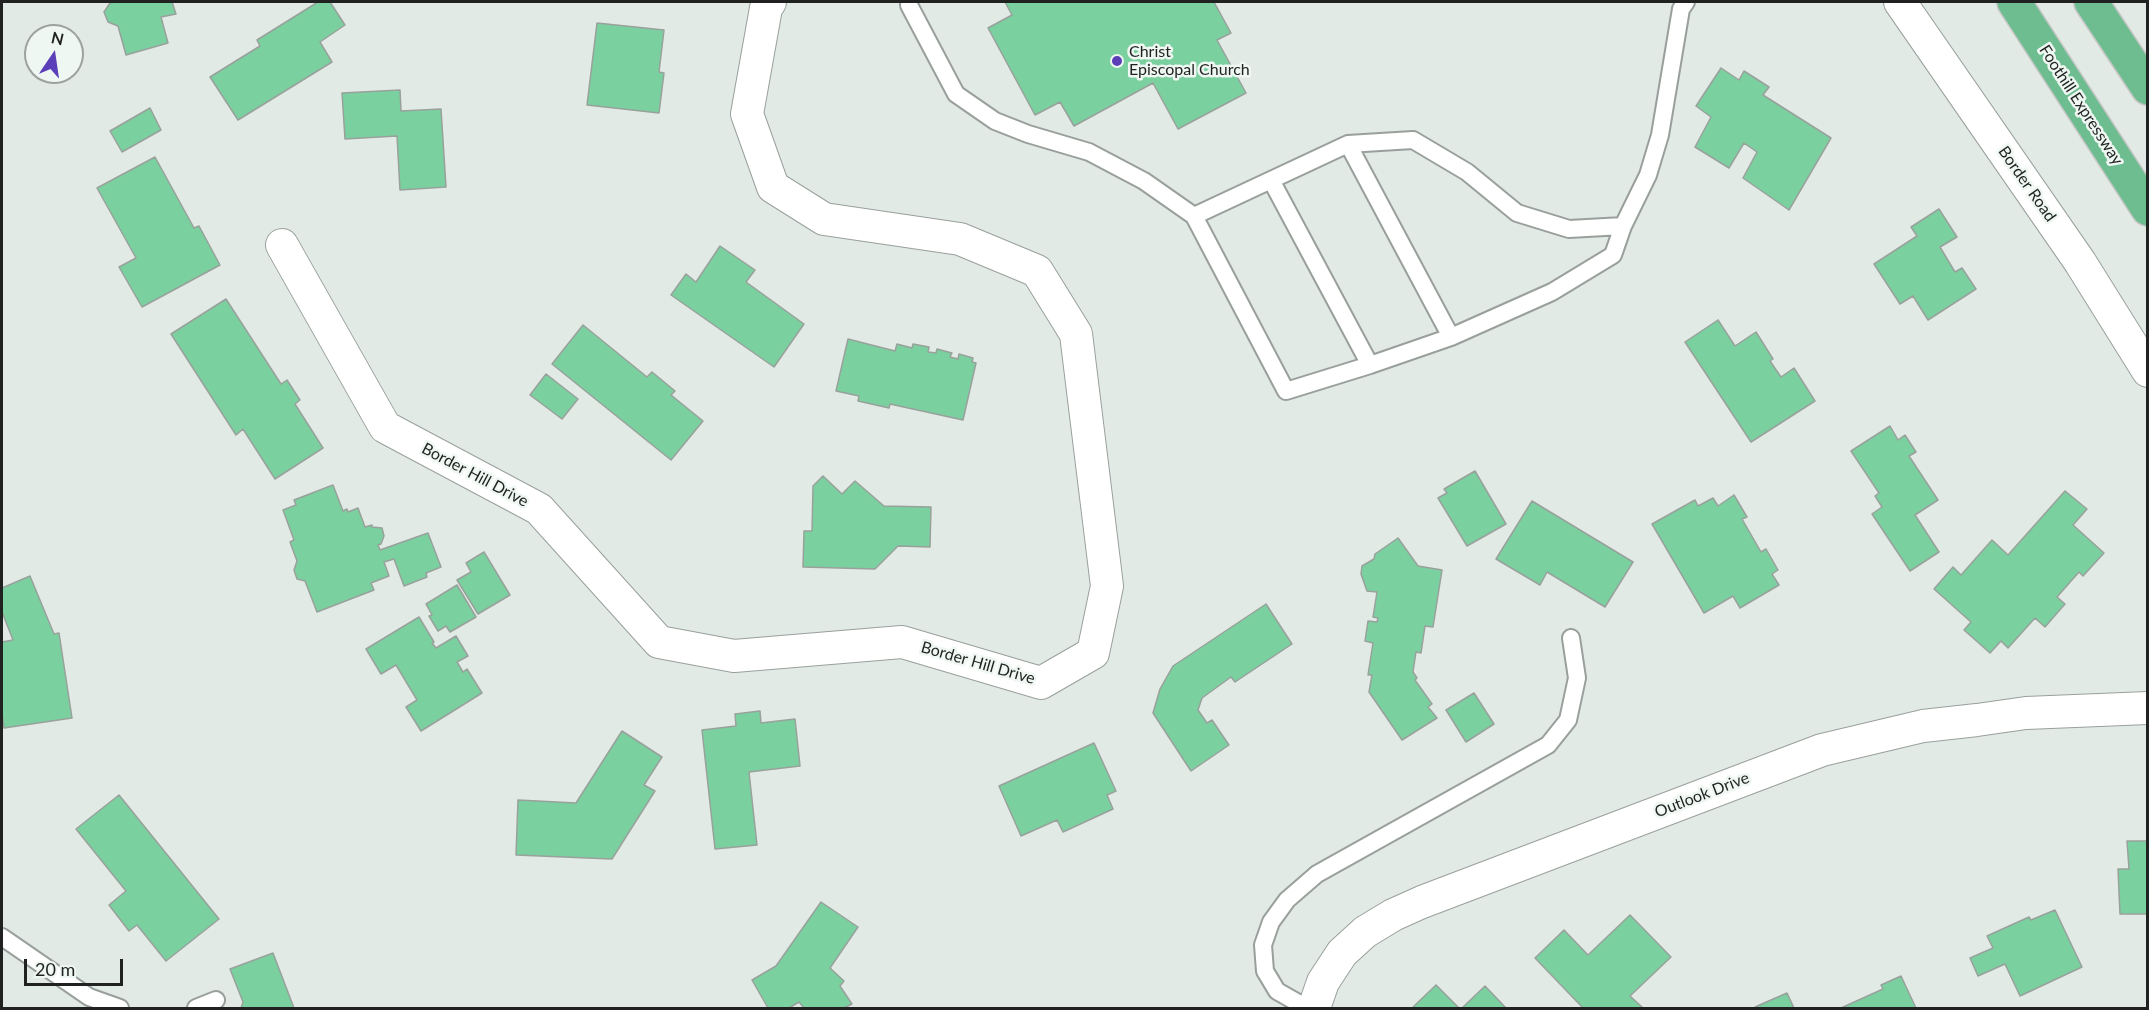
<!DOCTYPE html>
<html>
<head>
<meta charset="utf-8">
<style>
	body { margin:0 }
	#map { position:relative; width:2149px; height:1010px; overflow:hidden; background:#e2eae5; font-family:Lato,sans-serif }
	canvas { display:block }
	.frame { position:absolute; inset:0; border:3px solid #1f2220; pointer-events:none }
	.north { position:absolute; left:24px; top:24px; width:60px; height:60px; box-sizing:border-box; background:#eff7f2; border:2px solid #9ca29e; border-radius:50%; rotate:13deg; font-size:16px; font-weight:700; line-height:24px; text-align:center; color:#1f2220 }
	.north::after { content:''; display:block; margin:auto; width:21px; height:27px; background:#5b3fb8; clip-path:polygon(50% 0,100% 100%,50% 72%,0 100%) }
	.scale { position:absolute; left:24px; top:959px; width:99px; height:27px; box-sizing:border-box; border:3px solid #1f2220; border-top:0; padding-left:8px; font-size:18px; line-height:21px; white-space:nowrap; color:#1f2220; -webkit-text-stroke:4px #eff7f2; paint-order:stroke }
</style>
</head>
<body>
<div id="map">
<canvas width="2149" height="1010"></canvas>
<div class="frame"></div>
<div class="north">N</div>
<div class="scale">20 m</div>
</div>
<script>
const ctx = document.querySelector('canvas').getContext('2d');
ctx.lineJoin = 'round';
function paint(path, color) { ctx.fillStyle = color; ctx.fill(path, 'evenodd'); }
const poly = rows => new Path2D(rows.map(r => 'M' + r).join(''));
function strokePath(path, color, width, dash) { ctx.strokeStyle = color; ctx.lineWidth = width; ctx.lineCap = dash ? 'butt' : 'round'; ctx.setLineDash(dash || []); ctx.stroke(path); }
function drawText(font, color, halo, rows, align = 'center') {
  ctx.font = font + ' Lato,sans-serif'; ctx.lineWidth = 5; ctx.setLineDash([]); ctx.textBaseline = 'middle'; ctx.strokeStyle = halo; ctx.fillStyle = color; for (const [text, x, y, turn = 0] of rows) {
    ctx.save(); ctx.translate(x, y); ctx.rotate((+turn || 0) * Math.PI / 180); ctx.textAlign = isNaN(turn) ? turn : align; if (halo) ctx.strokeText(text, 0, 0); ctx.fillText(text, 0, 0); ctx.restore();
  }
}
const building = poly([
	[115,2,172,2,176,14,161,17,168,43,126,55,118,26,108,22,104,12,110,3,115,2],
	[318,2,330,2,345,25,320,42,332,62,238,120,210,77,260,46,257,40,318,2],
	[1005,2,1214,2,1231,33,1217,40,1246,93,1178,129,1153,83,1074,126,1060,102,1035,115,988,28,1012,15,1005,2],
	[597,23,664,30,659,72,664,73,659,113,587,105,597,23],
	[1721,68,1739,80,1744,71,1769,87,1763,95,1831,138,1789,210,1743,178,1757,152,1744,143,1729,168,1695,147,1711,117,1696,106,1721,68],
	[400,90,401,111,441,109,446,187,400,190,397,136,345,139,342,93,400,90],
	[150,108,161,130,122,152,110,131,150,108],
	[155,157,194,228,199,226,220,265,142,307,119,267,136,258,97,188,155,157],
	[1939,209,1957,237,1940,247,1955,272,1962,268,1976,289,1928,320,1913,296,1900,304,1874,264,1917,236,1911,227,1939,209],
	[720,246,755,270,746,282,804,324,774,367,671,295,686,274,696,282,720,246],
	[226,299,281,384,287,380,300,400,295,404,323,448,275,479,243,429,236,435,171,334,226,299],
	[1718,320,1735,346,1756,332,1773,359,1770,361,1781,377,1794,368,1815,401,1751,442,1685,342,1718,320],
	[583,325,647,377,652,372,675,391,671,395,703,421,671,460,552,364,583,325],
	[848,339,895,351,897,344,912,348,913,344,929,347,928,352,936,353,937,349,952,353,950,357,958,359,959,354,973,358,972,362,976,363,963,420,890,404,889,408,858,401,859,396,836,391,848,339],
	[546,374,578,399,562,419,530,395,546,374],
	[1890,426,1898,440,1905,435,1916,452,1909,456,1938,500,1915,515,1939,552,1910,571,1872,514,1882,507,1875,496,1879,493,1851,451,1890,426],
	[1475,471,1506,524,1467,546,1438,498,1447,493,1444,489,1475,471],
	[823,476,842,494,855,481,884,506,931,507,930,547,898,546,875,569,803,567,804,531,812,531,813,486,823,476],
	[333,485,343,511,347,509,348,512,358,508,365,527,372,525,372,527,382,528,384,536,381,544,378,545,380,550,428,533,441,567,426,573,427,577,404,586,394,559,384,562,389,576,371,583,374,590,317,612,305,581,297,579,294,570,297,561,290,542,294,540,283,510,296,505,294,500,333,485],
	[2065,491,2087,509,2073,525,2104,553,2083,576,2079,572,2057,597,2065,604,2045,627,2035,618,2008,648,2001,641,1990,653,1964,630,1971,622,1934,589,1953,567,1961,575,1992,540,2008,555,2065,491],
	[1734,495,1747,517,1742,519,1761,552,1766,549,1778,570,1772,574,1779,585,1740,608,1733,596,1704,613,1652,524,1695,500,1698,506,1713,498,1718,506,1734,495],
	[1532,501,1633,562,1605,607,1547,572,1540,585,1496,559,1532,501],
	[1398,538,1418,566,1442,570,1433,627,1425,626,1421,653,1416,652,1413,672,1417,678,1415,680,1432,704,1428,707,1437,718,1402,740,1369,692,1372,675,1368,675,1373,643,1365,641,1368,621,1377,622,1378,618,1373,617,1377,592,1367,591,1361,574,1362,566,1374,559,1375,554,1398,538],
	[484,552,510,595,478,614,457,580,471,572,466,563,484,552],
	[30,576,54,634,59,633,72,718,4,728,2,713,2,642,13,640,2,612,2,588,30,576],
	[457,585,476,617,450,632,446,626,438,631,429,616,432,615,426,604,457,585],
	[1266,604,1292,644,1235,682,1231,677,1202,698,1198,710,1207,723,1212,720,1229,745,1191,771,1153,713,1160,689,1173,666,1266,604],
	[419,617,434,642,432,643,436,648,456,636,468,656,457,662,463,672,467,669,482,693,421,731,406,707,417,700,396,665,381,674,366,649,419,617],
	[1474,693,1494,724,1466,742,1446,710,1474,693],
	[760,711,761,723,795,719,800,766,749,772,757,845,715,849,702,730,736,726,735,714,760,711],
	[622,731,662,757,644,785,655,791,612,859,516,855,518,800,576,803,622,731],
	[1094,743,1116,791,1107,795,1113,809,1063,832,1057,820,1021,836,999,786,1094,743],
	[119,795,219,919,166,961,137,925,129,931,109,905,126,891,76,829,119,795],
	[2127,841,2148,841,2148,914,2120,914,2118,869,2129,869,2127,841],
	[821,902,858,927,830,968,844,981,840,986,852,1004,844,1008,804,1008,799,1002,789,1008,768,1008,752,980,776,966,821,902],
	[2055,910,2082,967,2020,996,2005,964,1978,976,1970,958,1993,948,1987,936,2029,917,2031,920,2055,910],
	[1630,915,1671,957,1630,996,1643,1008,1583,1008,1535,958,1564,930,1588,955,1630,915],
	[273,953,294,1008,241,1008,243,1002,230,969,273,953],
	[1901,976,1916,1008,1841,1008,1883,989,1881,985,1901,976],
	[1436,985,1459,1008,1412,1008,1436,985],
	[1485,986,1506,1008,1462,1008,1485,986],
	[1787,993,1794,1008,1756,1008,1755,1007,1787,993]
]);
const lane = poly([
	[909,5,956,94,995,121,1028,134,1089,152,1144,181,1194,216,1286,391,1370,365,1451,337,1552,292,1613,255,1623,226,1648,175,1660,135,1681,9,1686,2],
	[1348,144,1451,337],
	[1271,180,1370,365],
	[1194,216,1348,144,1413,140,1467,172,1517,213,1569,229,1623,226],
	[2,937,89,997,120,1008],
	[196,1008,216,1000],
	[1307,1008,1277,991,1265,971,1263,945,1271,922,1287,900,1317,874,1548,745,1568,720,1577,678,1571,638]
]);
const street = poly([
	[1900,2,2080,262,2148,371],
	[282,245,385,427,539,509,659,642,734,656,902,642,1041,683,1093,653,1107,586,1076,334,1037,271,960,239,824,219,773,187,747,114,766,8,770,2],
	[1314,1008,1323,982,1342,953,1365,932,1393,915,1422,902,1822,750,1923,726,1977,720,2026,713,2148,708]
]);
const highway = poly([
	[2014,2,2148,209],
	[2091,2,2148,88]
]);
const markers = [
	[1117,61,6,"#5b3fb8"]
];
const poiNames = [
	["Christ",1129,52],
	["Episcopal Church",1129,70]
];
const streetNames = [
	["Foothill Expressway",2081,105,57],
	["Border Road",2027,184,55],
	["Border Hill Drive",475,475,28],
	["Border Hill Drive",978,663,16],
	["Outlook Drive",1702,795,-21]
];
paint(building, '#7ad09f');
strokePath(building, '#99a19c', 1.5);
strokePath(lane, '#99a09c', 20);
strokePath(street, '#99a09c', 34);
strokePath(highway, '#c5c6c5', 36);
strokePath(lane, '#fff', 16);
strokePath(street, '#fff', 32);
strokePath(highway, '#6ebd90', 33);
for (const [x, y, r, color] of markers) { const dot = new Path2D(); dot.arc(x, y, r, 0, 2 * Math.PI); ctx.fillStyle = color; ctx.fill(dot); strokePath(dot, '#eff7f2', 2); }
drawText('16px', '#1f2220', '#eff7f2', poiNames, 'left');
drawText('16px', '#1f2220', '#eff7f2', streetNames);
</script>
</body>
</html>
